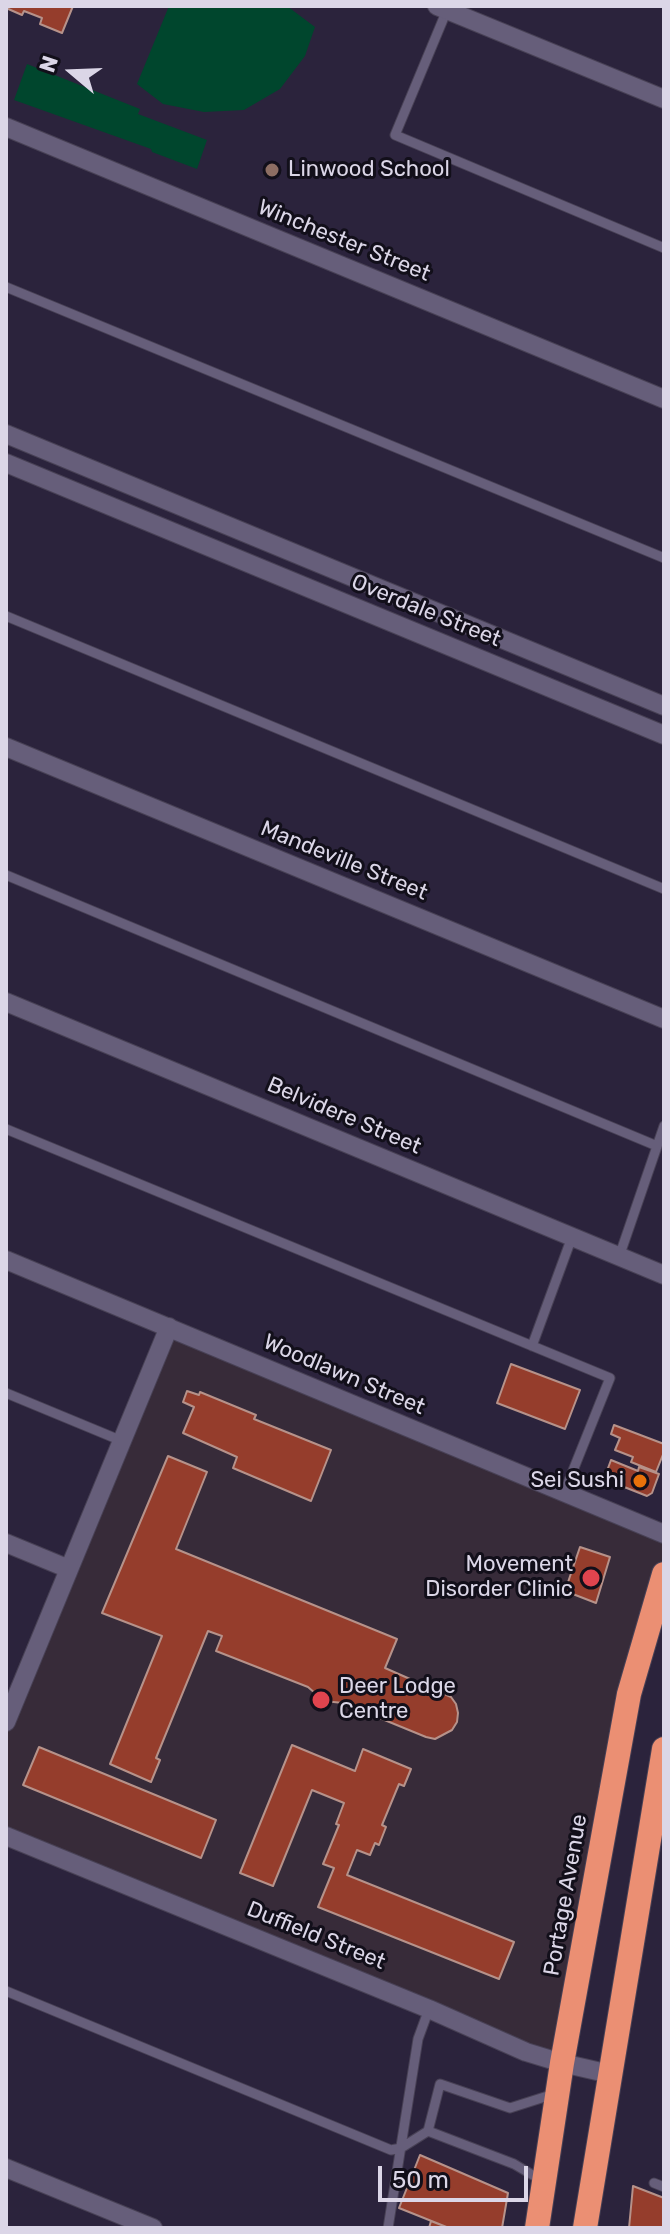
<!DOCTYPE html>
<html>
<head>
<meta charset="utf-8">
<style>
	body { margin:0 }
	#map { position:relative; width:670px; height:2234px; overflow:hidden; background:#2b233c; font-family:Rubik,sans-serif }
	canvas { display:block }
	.frame { position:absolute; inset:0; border:8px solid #dbd6e7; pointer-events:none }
	.north { position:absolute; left:32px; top:32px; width:80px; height:80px; -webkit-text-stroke:6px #120f1a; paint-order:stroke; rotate:289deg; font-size:22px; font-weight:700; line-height:32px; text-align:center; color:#dbd6e7 }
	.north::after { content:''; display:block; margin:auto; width:28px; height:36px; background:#dbd6e7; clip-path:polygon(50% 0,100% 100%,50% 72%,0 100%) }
	.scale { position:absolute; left:378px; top:2166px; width:150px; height:36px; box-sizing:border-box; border:4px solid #dbd6e7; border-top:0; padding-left:10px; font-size:24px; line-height:28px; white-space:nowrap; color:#dbd6e7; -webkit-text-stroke:6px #120f1a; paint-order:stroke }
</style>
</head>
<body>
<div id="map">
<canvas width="670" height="2234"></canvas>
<div class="frame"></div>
<div class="north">N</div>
<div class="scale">50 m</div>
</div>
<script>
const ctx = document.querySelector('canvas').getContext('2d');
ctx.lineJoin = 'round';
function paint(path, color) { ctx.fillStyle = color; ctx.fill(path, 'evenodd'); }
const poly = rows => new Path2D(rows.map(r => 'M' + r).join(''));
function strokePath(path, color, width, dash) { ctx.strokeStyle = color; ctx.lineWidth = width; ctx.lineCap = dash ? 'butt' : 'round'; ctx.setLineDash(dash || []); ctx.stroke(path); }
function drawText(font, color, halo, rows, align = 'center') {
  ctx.font = font + ' Rubik,sans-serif'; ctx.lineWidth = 6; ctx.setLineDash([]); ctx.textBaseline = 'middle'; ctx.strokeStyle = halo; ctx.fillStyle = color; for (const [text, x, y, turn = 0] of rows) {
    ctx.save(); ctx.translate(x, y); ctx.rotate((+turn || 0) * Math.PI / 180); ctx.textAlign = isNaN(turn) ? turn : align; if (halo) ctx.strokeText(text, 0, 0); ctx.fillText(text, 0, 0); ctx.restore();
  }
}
const medical = poly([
	[169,1327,664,1534,664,1574,562,2063,6,1836,6,1722]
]);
const green = poly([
	[169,6,287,6,315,27,305,56,280,89,244,110,204,112,163,104,137,84],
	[27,64,140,109,138,114,207,140,197,169,152,152,151,149,14,100]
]);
const building = poly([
	[6,6,73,6,62,33,40,24,42,18,24,11,22,15,6,8,6,6],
	[511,1364,580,1390,565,1429,497,1403,511,1364],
	[187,1391,199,1395,200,1392,256,1415,254,1419,331,1450,311,1501,233,1468,237,1457,183,1433,194,1407,183,1402,187,1391],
	[614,1425,664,1444,664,1452,656,1472,631,1462,633,1457,615,1450,620,1438,611,1434,614,1425],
	[168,1456,207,1472,176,1549,397,1639,385,1668,451,1697,456,1704,458,1713,457,1722,452,1730,435,1739,426,1737,343,1703,324,1701,308,1687,216,1651,222,1636,208,1631,156,1758,160,1760,151,1782,110,1764,162,1636,102,1613,168,1456],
	[611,1460,638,1471,639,1467,659,1474,652,1493,647,1496,604,1479,611,1460],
	[580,1547,610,1557,596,1603,565,1591,580,1547],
	[292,1745,355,1771,363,1749,411,1769,404,1786,399,1784,382,1825,386,1827,379,1845,375,1843,370,1855,357,1850,347,1875,514,1942,499,1979,318,1907,334,1868,323,1864,339,1825,336,1824,344,1803,312,1790,273,1886,240,1873,292,1745],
	[39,1747,216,1820,201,1858,23,1785,39,1747],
	[420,2155,508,2193,502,2228,449,2228,399,2208,420,2155],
	[633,2186,664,2198,664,2228,629,2228,633,2186],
	[431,2221,449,2228,429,2228,431,2221]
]);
const lane = poly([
	[447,10,395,135,664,248],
	[6,287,664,558],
	[6,616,664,889],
	[6,875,657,1146],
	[6,1129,610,1378,564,1493],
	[619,1257,664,1126],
	[532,1346,572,1237],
	[6,1393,122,1441],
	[6,1991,391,2150,401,2148,428,2131],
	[541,2180,514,2164,428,2131,440,2084,510,2108,554,2094],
	[654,2183,664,2187],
	[388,2228,418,2039,429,2009]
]);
const street = poly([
	[437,6,664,99],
	[6,127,664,399],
	[6,434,664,706],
	[6,463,664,735],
	[6,747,664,1019],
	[6,1002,664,1275],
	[6,1260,664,1534],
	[6,1543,69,1569],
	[6,1722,169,1327],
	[6,1836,429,2009,526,2052,562,2063,610,2074],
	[6,2168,153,2228]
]);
const highway = poly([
	[537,2228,562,2063,629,1694,664,1574],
	[585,2228,664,1749]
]);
const markers = [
	[272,170,8,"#8d6e63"],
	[640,1481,8,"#e8710a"],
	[591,1578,10,"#e0444e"],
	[321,1700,10,"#e0444e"]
];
const poiNames = [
	["Linwood School",288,170],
	["Sei Sushi",624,1481,"right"],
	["Movement",573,1565,"right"],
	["Disorder Clinic",573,1590,"right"],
	["Deer Lodge",339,1687],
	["Centre",339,1712]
];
const streetNames = [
	["Winchester Street",344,241,22],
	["Overdale Street",426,611,22],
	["Mandeville Street",344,861,22],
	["Belvidere Street",344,1116,23],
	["Woodlawn Street",344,1375,23],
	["Portage Avenue",566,1895,-80],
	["Duffield Street",316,1936,22]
];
paint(medical, '#372b39');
paint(green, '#00462d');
paint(building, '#953d2c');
strokePath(building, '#b6928a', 2);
strokePath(lane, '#484155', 11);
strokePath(street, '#484155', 20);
strokePath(highway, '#484155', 26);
strokePath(lane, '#665e7a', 9);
strokePath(street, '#665e7a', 18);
strokePath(highway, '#eb8f73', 24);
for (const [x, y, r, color] of markers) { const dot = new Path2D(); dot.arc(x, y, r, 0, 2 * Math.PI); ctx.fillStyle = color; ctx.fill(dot); strokePath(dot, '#120f1a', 3); }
drawText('22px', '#dbd6e7', '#120f1a', poiNames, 'left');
drawText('22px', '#dbd6e7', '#120f1a', streetNames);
</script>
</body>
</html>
